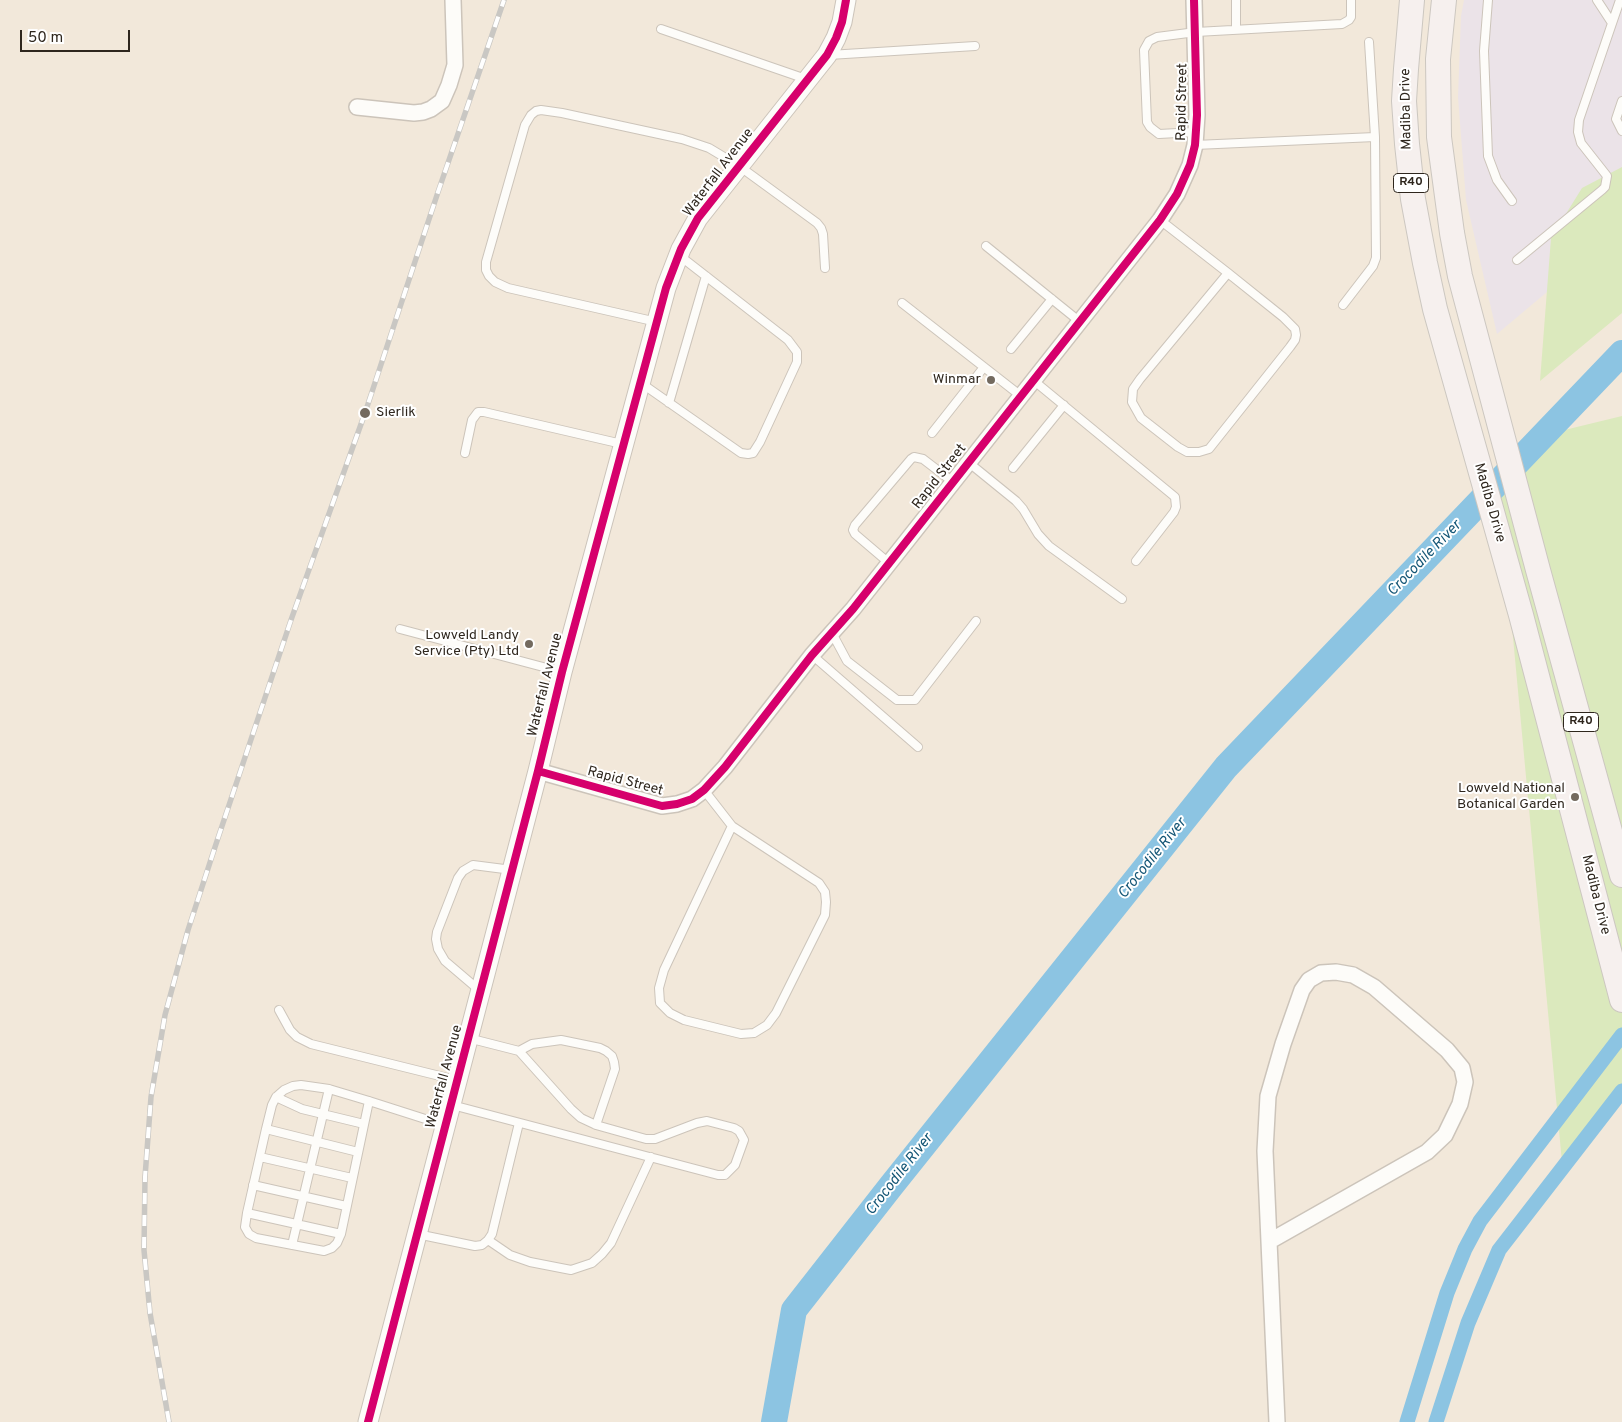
<!DOCTYPE html>
<html>
<head>
<meta charset="utf-8">
<style>
	body { margin:0 }
	#map { position:relative; width:1622px; height:1422px; overflow:hidden; background:#f2e8da; font-family:Overpass,sans-serif }
	canvas { display:block }
	.scale { position:absolute; left:20px; top:30px; width:110px; height:22px; box-sizing:border-box; border:2px solid #2e261d; border-top:0; padding-left:6px; font-size:15px; line-height:18px; white-space:nowrap; color:#2e261d; -webkit-text-stroke:4px #fff; paint-order:stroke }
</style>
</head>
<body>
<div id="map">
<canvas width="1622" height="1422"></canvas>
<div class="scale">50 m</div>
</div>
<script>
const ctx = document.querySelector('canvas').getContext('2d');
ctx.lineJoin = 'round';
function paint(path, color) { ctx.fillStyle = color; ctx.fill(path, 'evenodd'); }
const poly = rows => new Path2D(rows.map(r => 'M' + r).join(''));
function strokePath(path, color, width, dash) { ctx.strokeStyle = color; ctx.lineWidth = width; ctx.lineCap = dash ? 'butt' : 'round'; ctx.setLineDash(dash || []); ctx.stroke(path); }
function drawText(font, color, halo, rows, align = 'center') {
  ctx.font = font + ' Overpass,sans-serif'; ctx.lineWidth = 4; ctx.setLineDash([]); ctx.textBaseline = 'middle'; ctx.strokeStyle = halo; ctx.fillStyle = color; for (const [text, x, y, turn = 0] of rows) {
    ctx.save(); ctx.translate(x, y); ctx.rotate((+turn || 0) * Math.PI / 180); ctx.textAlign = isNaN(turn) ? turn : align; if (halo) ctx.strokeText(text, 0, 0); ctx.fillText(text, 0, 0); ctx.restore();
  }
}
const commercial = poly([
	[1464,0,1622,0,1622,229,1497,334,1466,200,1458,97,1461,16]
]);
const green = poly([
	[1622,167,1622,313,1540,381,1551,238,1582,188],
	[1622,416,1622,1096,1563,1173,1500,498,1548,434]
]);
const canal = poly([
	[1407,1422,1447,1293,1465,1249,1480,1221,1622,1035],
	[1436,1422,1468,1323,1499,1250,1622,1091]
]);
const river = poly([
	[774,1422,794,1310,891,1186,1226,767,1622,353]
]);
const service = poly([
	[1236,0,1236,29],
	[1488,0,1484,51,1488,156,1497,180,1512,201],
	[1597,0,1612,23],
	[661,29,806,79],
	[829,55,975,46],
	[1622,101,1616,119,1622,131],
	[1196,132,1159,134,1150,127,1147,122,1144,50,1149,41,1157,37,1196,32,1342,24,1349,20,1351,17,1351,0],
	[1195,145,1375,137],
	[1160,220,1228,273,1283,317,1295,329,1296,335,1295,340,1290,347,1209,449,1199,452,1187,452,1178,447,1141,418,1132,402,1133,389,1140,379,1228,273],
	[986,246,1079,321],
	[1517,260,1602,190,1605,187,1607,176,1581,143,1578,132,1579,120,1620,0],
	[902,303,1021,396],
	[1343,305,1373,266,1376,258,1375,137,1369,42],
	[657,322,508,288,495,282,489,276,486,270,486,262,525,125,531,115,536,111,541,110,562,113,682,139,709,148,739,166,817,223,821,228,823,234,825,268],
	[1011,349,1052,299],
	[1033,380,1175,497,1176,507,1174,512,1136,561],
	[641,383,741,453,748,454,753,453,760,442,797,362,797,352,788,340,680,256],
	[669,403,706,276],
	[932,433,984,367],
	[465,453,472,420,478,412,484,412,622,444],
	[968,462,1016,501,1023,509,1038,534,1049,546,1122,599],
	[1013,468,1064,405],
	[889,563,855,534,853,530,855,525,911,459,914,457,923,459,953,482],
	[400,629,562,672],
	[832,633,847,661,897,700,915,700,976,621],
	[812,655,918,747],
	[704,790,732,826,819,883,825,892,826,902,825,915,776,1013,767,1025,754,1033,741,1034,684,1020,670,1013,660,1003,659,988,664,970,732,826],
	[479,990,445,961,438,949,436,939,437,932,458,878,463,871,473,865,512,870],
	[279,1010,290,1030,297,1037,311,1044,456,1080],
	[468,1038,519,1051,532,1044,561,1040,600,1048,606,1051,612,1056,614,1062,615,1069,596,1125],
	[276,1097,302,1109,364,1124],
	[369,1101,341,1234,337,1243,332,1248,324,1251,256,1238,249,1234,245,1227,247,1213,266,1129,272,1105,276,1097,284,1090,293,1086,301,1085,329,1089,369,1101,444,1125],
	[452,1105,718,1175,725,1175,735,1165,744,1140,739,1131,734,1128,707,1121,697,1123,655,1139,646,1139,596,1125,581,1118,571,1109,519,1051],
	[266,1129,358,1152],
	[260,1157,352,1178],
	[253,1185,346,1206],
	[247,1213,341,1234],
	[417,1234,475,1246,482,1245,488,1240,492,1234,519,1123],
	[488,1240,510,1255,530,1262,571,1270,592,1263,602,1254,611,1243,651,1157],
	[292,1245,329,1089]
]);
const minor = poly([
	[357,107,414,113,423,112,431,109,442,101,449,85,455,65,453,0],
	[538,771,662,806,677,804,692,799,704,790,725,767,812,655,853,609,1160,220,1177,194,1190,165,1195,145,1197,115,1194,0],
	[1270,1241,1427,1152,1445,1135,1460,1104,1465,1082,1462,1068,1447,1050,1374,987,1353,975,1336,972,1321,973,1309,980,1302,990,1283,1044,1268,1096,1265,1151,1277,1422]
]);
const tertiary = poly([
	[368,1422,538,771,562,672,666,288,681,249,698,218,827,55,836,38,842,22,846,0]
]);
const primary = poly([
	[1412,0,1406,69,1404,101,1407,144,1413,199,1425,263,1435,309,1521,615,1622,1000],
	[1444,0,1438,59,1439,137,1452,233,1460,276,1538,570,1622,875]
]);
const rail = poly([
	[169,1422,150,1313,144,1250,145,1177,151,1097,165,1015,188,930,216,844,291,620,365,413,438,192,504,0]
]);
const cycleway = poly([
	[538,771,662,806,677,804,692,799,704,790,725,767,812,655,853,609,1160,220,1177,194,1190,165,1195,145,1197,115,1194,0],
	[368,1422,538,771,562,672,666,288,681,249,698,218,827,55,836,38,842,22,846,0]
]);
const markers = [
	[991,380,5,"#736a5f"],
	[365,413,6,"#736a5f"],
	[529,644,5,"#736a5f"],
	[1575,797,5,"#736a5f"]
];
const shields = [
	[1411,183,35],
	[1581,722,35]
];
const shieldNames = [
	["R40",1411,183],
	["R40",1581,722]
];
const streetNames = [
	["Rapid Street",1183,102,-89],
	["Madiba Drive",1407,109,-91],
	["Waterfall Avenue",719,173,-53],
	["Rapid Street",940,477,-52],
	["Madiba Drive",1489,503,74],
	["Waterfall Avenue",546,685,-76],
	["Rapid Street",625,782,15],
	["Madiba Drive",1595,895,76],
	["Waterfall Avenue",445,1077,-75]
];
const poiNames = [
	["Winmar",981,380],
	["Sierlik",376,413,"left"],
	["Lowveld Landy",519,636],
	["Service (Pty) Ltd",519,652],
	["Lowveld National",1565,789],
	["Botanical Garden",1565,805]
];
const waterNames = [
	["Crocodile River",1425,559,-46],
	["Crocodile River",1153,859,-51],
	["Crocodile River",900,1175,-52]
];
paint(commercial, '#ebe3e8');
paint(green, '#dbe9bd');
strokePath(canal, '#8cc4e2', 15);
strokePath(river, '#8cc4e2', 26);
strokePath(service, '#ccc4ba', 10);
strokePath(minor, '#ccc4ba', 18);
strokePath(tertiary, '#ccc4ba', 21);
strokePath(primary, '#ccc7c0', 26);
strokePath(service, '#fdfcf9', 8);
strokePath(minor, '#fdfcf9', 15);
strokePath(tertiary, '#fdfcf9', 19);
strokePath(primary, '#f6f0ee', 24);
strokePath(rail, '#c9c7c3', 5.5);
strokePath(rail, '#fff', 4, [11]);
strokePath(cycleway, '#d6006c', 8);
for (const [x, y, r, color] of markers) { const dot = new Path2D(); dot.arc(x, y, r, 0, 2 * Math.PI); ctx.fillStyle = color; ctx.fill(dot); strokePath(dot, '#fff', 2); }
for (const [x, y, w] of shields) { const box = new Path2D(); box.roundRect(x - w / 2, y - 9.5, w, 19, 4); ctx.fillStyle = '#fff'; ctx.fill(box); strokePath(box, '#2e261d', 1); }
drawText('bold 12px', '#2e261d', null, shieldNames);
drawText('14px', '#2e261d', '#fff', streetNames);
drawText('14px', '#2e261d', '#fff', poiNames, 'right');
drawText('italic 15px', '#145676', '#fff', waterNames);
</script>
</body>
</html>
